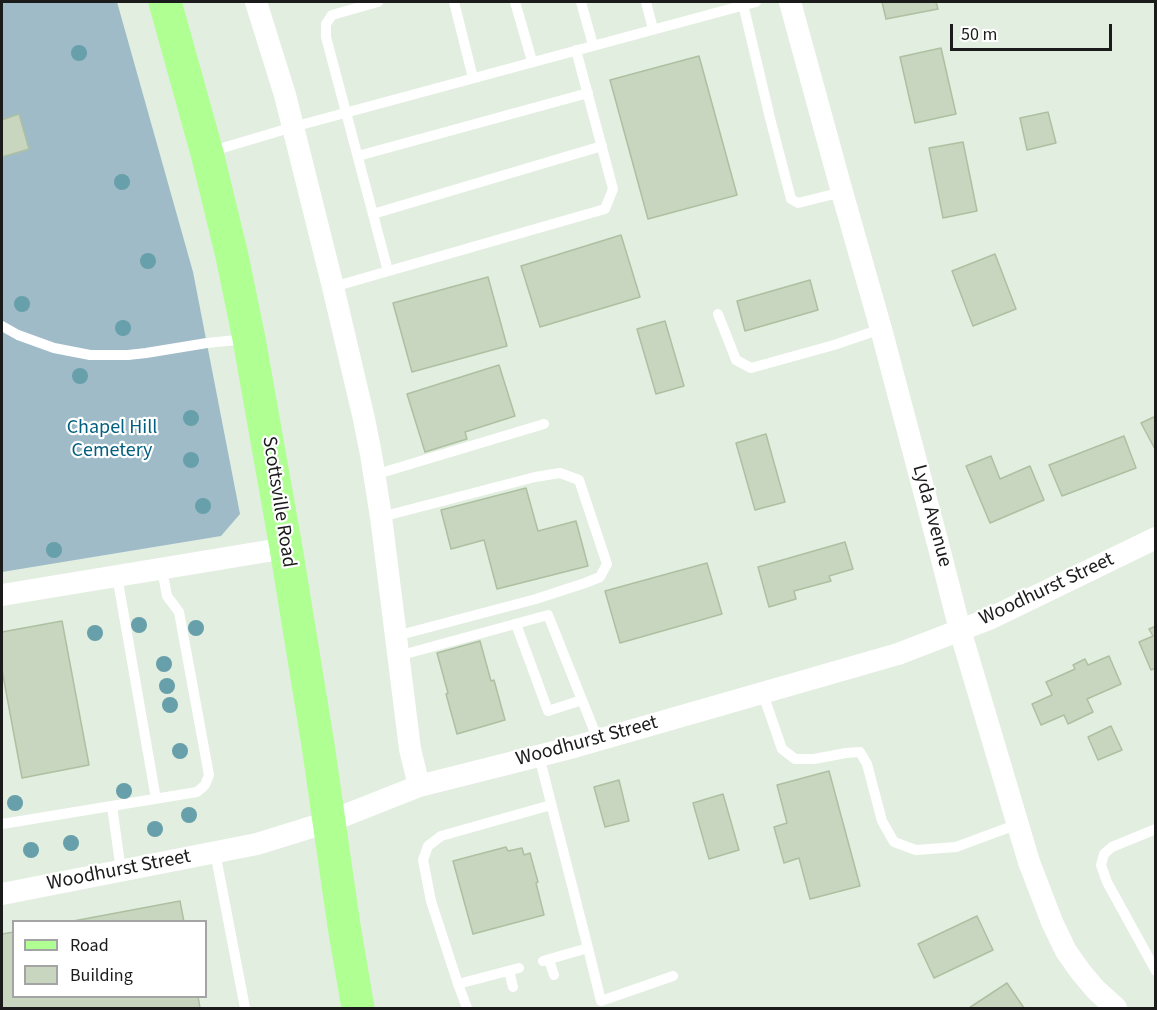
<!DOCTYPE html>
<html>
<head>
<meta charset="utf-8">
<style>
	body { margin:0 }
	#map { position:relative; width:1157px; height:1010px; overflow:hidden; background:#e2eedf; font-family:"Source Sans 3",sans-serif }
	canvas { display:block }
	.frame { position:absolute; inset:0; border:3px solid #1b1b1b; pointer-events:none }
	.legend { position:absolute; left:12px; top:920px; width:195px; height:78px; box-sizing:border-box; background:#fff; border:2px solid #a4a4a4; margin:0; padding:8px 10px; list-style:none; font-size:18px; color:#1b1b1b }
	.legend li { display:flex; align-items:center; gap:12px; height:30px }
	.legend b { width:30px; border:2px solid #a4a4a4 }
	.scale { position:absolute; left:950px; top:24px; width:162px; height:27px; box-sizing:border-box; border:3px solid #1b1b1b; border-top:0; padding-left:8px; font-size:18px; line-height:21px; white-space:nowrap; color:#1b1b1b; -webkit-text-stroke:4px #fff; paint-order:stroke }
</style>
</head>
<body>
<div id="map">
<canvas width="1157" height="1010"></canvas>
<div class="frame"></div>
<ul class="legend">
<li><b style="height:8px;background:#afff93"></b>Road</li>
<li><b style="height:16px;background:#c8d5bf"></b>Building</li>
</ul>
<div class="scale">50 m</div>
</div>
<script>
const ctx = document.querySelector('canvas').getContext('2d');
ctx.lineJoin = 'round';
function paint(path, color) { ctx.fillStyle = color; ctx.fill(path, 'evenodd'); }
const poly = rows => new Path2D(rows.map(r => 'M' + r).join(''));
function strokePath(path, color, width, dash) { ctx.strokeStyle = color; ctx.lineWidth = width; ctx.lineCap = dash ? 'butt' : 'round'; ctx.setLineDash(dash || []); ctx.stroke(path); }
function drawText(font, color, halo, rows, align = 'center') {
  ctx.font = font + ' "Source Sans 3",sans-serif'; ctx.lineWidth = 4.5; ctx.setLineDash([]); ctx.textBaseline = 'middle'; ctx.strokeStyle = halo; ctx.fillStyle = color; for (const [text, x, y, turn = 0] of rows) {
    ctx.save(); ctx.translate(x, y); ctx.rotate((+turn || 0) * Math.PI / 180); ctx.textAlign = isNaN(turn) ? turn : align; if (halo) ctx.strokeText(text, 0, 0); ctx.fillText(text, 0, 0); ctx.restore();
  }
}
const cemetery = poly([
	[2,2,117,2,193,272,240,514,221,536,2,572]
]);
const building = poly([
	[882,2,936,2,938,9,886,19,882,2],
	[941,48,956,114,915,123,900,57,941,48],
	[699,56,737,195,648,219,610,80,699,56],
	[1048,112,1056,143,1027,150,1020,118,1048,112],
	[19,114,29,149,2,157,2,120,19,114],
	[963,142,977,211,943,218,929,148,963,142],
	[621,235,640,297,540,327,521,266,621,235],
	[995,254,1016,309,973,326,952,271,995,254],
	[488,277,507,346,412,372,393,303,488,277],
	[810,280,818,310,745,331,737,301,810,280],
	[665,321,684,386,656,394,637,329,665,321],
	[499,365,515,416,465,432,467,439,425,452,407,394,499,365],
	[1156,416,1156,451,1141,423,1156,416],
	[766,434,785,502,755,510,736,443,766,434],
	[1124,436,1136,468,1062,496,1049,465,1124,436],
	[991,456,1000,479,1030,466,1044,500,990,523,966,466,991,456],
	[526,488,538,531,576,521,588,566,497,589,484,540,451,549,441,510,526,488],
	[845,542,853,569,829,576,831,581,794,591,796,599,769,607,758,567,845,542],
	[707,563,722,614,620,643,605,591,707,563],
	[62,621,89,765,22,778,2,670,2,632,62,621],
	[1156,626,1156,668,1151,670,1139,642,1153,636,1149,629,1156,626],
	[480,641,491,681,494,680,505,720,457,734,446,694,448,693,437,653,480,641],
	[1109,656,1121,684,1087,699,1093,712,1068,724,1064,715,1041,725,1032,704,1052,695,1046,682,1075,669,1073,665,1085,659,1088,665,1109,656],
	[1111,726,1122,750,1098,760,1088,737,1111,726],
	[829,771,860,886,810,899,799,858,784,863,774,827,787,823,777,785,829,771],
	[619,780,629,821,605,827,594,787,619,780],
	[723,794,739,850,709,859,693,803,723,794],
	[506,847,508,851,522,848,524,855,530,853,538,882,536,883,544,915,473,934,453,861,506,847],
	[180,901,184,922,68,922,180,901],
	[977,916,993,950,934,978,918,944,977,916],
	[14,932,14,996,198,996,200,1008,2,1008,2,934,14,932],
	[1007,983,1024,1008,969,1008,1007,983]
]);
const lane = poly([
	[378,2,332,15,326,24,326,37,388,271],
	[454,2,473,78],
	[515,2,532,61],
	[581,2,593,45],
	[646,2,653,29],
	[743,4,770,118,791,199,798,203,842,192],
	[209,152,293,127,756,2],
	[358,156,588,93],
	[373,214,602,146],
	[333,287,605,209,613,189,576,50],
	[718,314,736,360,751,368,834,345,881,329],
	[2,326,18,335,54,348,90,355,128,355,146,353,207,343,246,339],
	[374,475,544,424],
	[381,517,535,477,560,473,579,480,607,564,600,577,585,583,536,599,396,636],
	[117,576,156,799],
	[516,624,548,711,582,700],
	[398,656,548,615,598,740],
	[763,694,782,749,795,759,814,759,846,753,860,752,867,764,882,821,894,842,916,850,956,847,1018,824],
	[539,756,588,948,543,961],
	[112,806,121,871],
	[2,824,197,792,205,785,209,775,179,612,167,596,162,569],
	[1156,829,1112,847,1104,854,1101,865,1107,882,1156,971],
	[215,852,245,1008],
	[588,948,601,1001,673,976],
	[549,960,554,975],
	[519,968,458,984,431,901,423,860,428,846,441,836,551,805],
	[509,971,513,987],
	[458,984,467,1008]
]);
const street = poly([
	[256,2,285,95,333,287,364,419,371,454,381,517,410,749,419,786],
	[790,2,842,192,881,329,938,544,960,630,1029,862,1052,922,1066,951,1080,971,1096,990,1116,1008],
	[2,595,286,548],
	[2,894,257,844,328,822,419,786,574,747,898,654,989,619,1156,538]
]);
const primary = poly([
	[165,2,207,153,232,256,249,339,286,548,318,745,344,926,358,1008]
]);
const trees = [
	[79,53],
	[122,182],
	[148,261],
	[22,304],
	[123,328],
	[80,376],
	[191,418],
	[191,460],
	[203,506],
	[54,550],
	[139,625],
	[196,628],
	[95,633],
	[164,664],
	[167,686],
	[170,705],
	[180,751],
	[124,791],
	[15,803],
	[189,815],
	[155,829],
	[71,843],
	[31,850]
];
const parkNames = [
	["Chapel Hill",112,429],
	["Cemetery",112,452]
];
const streetNames = [
	["Scottsville Road",278,502,81],
	["Lyda Avenue",931,516,75],
	["Woodhurst Street",1047,590,-25],
	["Woodhurst Street",587,742,-15],
	["Woodhurst Street",119,871,-11]
];
paint(cemetery, '#9fbbc8');
paint(building, '#c8d5bf');
strokePath(building, '#adc0a1', 1.5);
strokePath(lane, '#fff', 10);
strokePath(street, '#fff', 22);
strokePath(primary, '#afff93', 33);
ctx.fillStyle = '#679faa';
for (const [x, y] of trees) { ctx.beginPath(); ctx.arc(x, y, 8, 0, 2 * Math.PI); ctx.fill(); }
drawText('20px', '#035f7f', '#fff', parkNames);
drawText('20px', '#1b1b1b', '#fff', streetNames);
</script>
</body>
</html>
